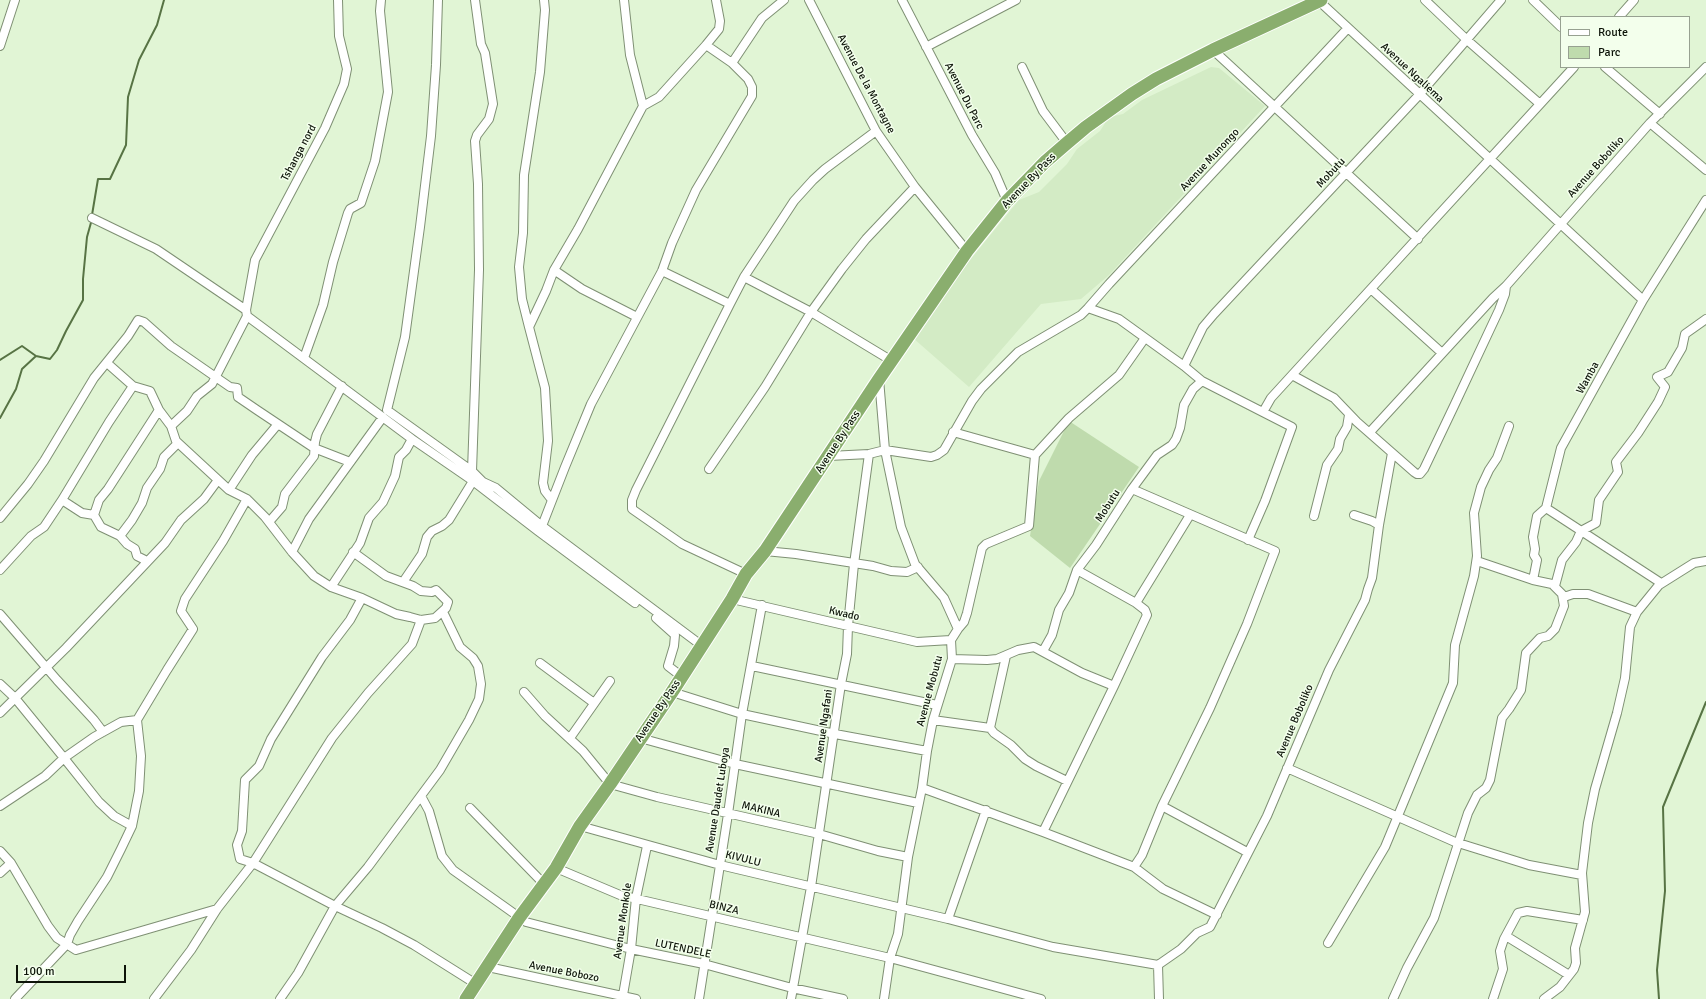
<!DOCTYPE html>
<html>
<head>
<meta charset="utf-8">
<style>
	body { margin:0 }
	#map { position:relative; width:1706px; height:999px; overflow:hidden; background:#e1f5d5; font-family:Signika,sans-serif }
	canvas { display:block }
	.legend { position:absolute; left:1560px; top:16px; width:130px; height:52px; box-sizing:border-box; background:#f3ffec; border:1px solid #97a191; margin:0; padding:5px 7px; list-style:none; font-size:12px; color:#0d1409 }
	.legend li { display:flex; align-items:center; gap:8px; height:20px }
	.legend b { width:20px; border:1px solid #97a191 }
	.scale { position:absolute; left:16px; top:965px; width:110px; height:18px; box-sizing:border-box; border:2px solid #0d1409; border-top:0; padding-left:5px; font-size:12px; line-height:14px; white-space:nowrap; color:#0d1409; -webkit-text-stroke:3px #f3ffec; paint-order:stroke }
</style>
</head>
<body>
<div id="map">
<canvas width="1706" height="999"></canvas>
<ul class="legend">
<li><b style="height:5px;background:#fff"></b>Route</li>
<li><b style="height:11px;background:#bfdbad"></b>Parc</li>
</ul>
<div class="scale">100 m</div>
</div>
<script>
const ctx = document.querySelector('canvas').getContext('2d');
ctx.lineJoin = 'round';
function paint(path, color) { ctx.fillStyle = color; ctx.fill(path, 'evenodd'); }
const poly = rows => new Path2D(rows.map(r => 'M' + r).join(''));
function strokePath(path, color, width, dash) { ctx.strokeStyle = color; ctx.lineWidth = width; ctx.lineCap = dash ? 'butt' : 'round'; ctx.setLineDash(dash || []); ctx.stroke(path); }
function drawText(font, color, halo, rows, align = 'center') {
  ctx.font = font + ' Signika,sans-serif'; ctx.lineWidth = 3; ctx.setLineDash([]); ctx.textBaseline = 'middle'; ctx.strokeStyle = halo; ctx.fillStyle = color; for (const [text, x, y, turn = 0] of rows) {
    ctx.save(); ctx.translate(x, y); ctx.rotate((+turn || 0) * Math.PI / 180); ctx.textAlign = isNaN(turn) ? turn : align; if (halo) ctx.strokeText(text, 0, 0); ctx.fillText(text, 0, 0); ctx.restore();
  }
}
const built = poly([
	[1211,67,1219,68,1265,106,1109,275,1081,299,1041,304,969,387,913,338,961,271,1019,200,1039,192,1067,164,1077,149,1100,131,1109,117,1123,114,1142,100]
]);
const green = poly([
	[1069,421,1139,467,1070,568,1030,536,1039,481]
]);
const stream = poly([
	[92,215,98,179,110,179,126,145,128,97,139,60,157,25,164,0],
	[0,360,22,346,36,356,50,359,57,350,66,331,83,300,83,279,87,237,92,219],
	[0,418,16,389,22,369,36,356],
	[1659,999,1657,970,1665,891,1663,807,1706,702]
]);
const minor = poly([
	[438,0,436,65,431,136,420,227,405,337,387,410,472,471,483,482,496,488,542,526,701,645],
	[624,0,630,55,643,106],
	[809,0,876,131,915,187,967,251],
	[902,0,972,135,995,173,1007,201],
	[1425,0,1467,40,1540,104],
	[1533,0,1561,27],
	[1319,1,1643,300],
	[1619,17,1634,0],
	[0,46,15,0],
	[926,47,1016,0],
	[1213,50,1418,239],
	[732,63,762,18,784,0],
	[1022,67,1043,111,1067,143],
	[1605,67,1660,114],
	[1650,123,1706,170],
	[92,218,156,249,246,310,247,316,412,439,473,481,538,531,635,603],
	[554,270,582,289,637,317],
	[662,271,730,304],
	[744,277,811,312,892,361],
	[1371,289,1442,353],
	[1088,308,1119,319,1184,366,1202,381,1292,427,1265,501,1248,540],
	[246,310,255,260,325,128,344,84,347,69,339,36,338,0],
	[529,327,522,299,519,267,523,233,524,175,540,72,545,10,544,0],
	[304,358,323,305,333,262,348,213,350,209,361,203,375,161,388,92,380,11,381,0],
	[107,363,133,386,150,391,159,410,171,426,176,441,229,490,247,499,265,517,292,552,314,576,331,587,362,598,396,614,410,617,421,620,435,618,446,608,448,602,436,590,432,592,421,591,413,586,386,576,353,552],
	[1184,366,1203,327,1214,314,1419,95,1501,0],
	[1292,375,1334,398,1357,422,1414,472,1417,474,1420,474,1424,469,1454,406,1499,310,1505,294,1506,286],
	[879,379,885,450,901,527,915,564,944,598,958,629,951,640,952,659,933,720,927,751,922,788,908,857,898,934,890,958,884,999],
	[1263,412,1271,398,1292,375,1574,67],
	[171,426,187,411,197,396,212,384,247,316],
	[953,432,1035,455],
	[1370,432,1493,298,1506,286,1650,123,1706,67],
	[829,456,869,454,885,450,931,457,937,455,944,450,972,401,981,389,1018,352,1081,315,1088,308,1109,284,1348,28],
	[709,469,765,387,811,312,842,269,866,239,915,187],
	[472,471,479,270,478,184,475,141,477,135,489,119,493,104,485,53,481,44,475,0],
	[1132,489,1275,551,1247,624,1210,708,1162,806,1142,855,1134,867],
	[229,490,252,455,278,424],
	[62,500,82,513,94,515,99,500,108,489,159,410],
	[552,500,545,491,543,483,548,441,545,388,529,327,546,291,554,270,578,229,643,106,659,97,706,45,719,29,720,21,716,0],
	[1546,508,1661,583],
	[94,515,101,527,120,536,127,544,135,549,137,556,147,561],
	[1354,515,1372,521,1379,525],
	[1314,516,1327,465,1338,449,1340,439,1347,427,1349,415],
	[0,518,28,484,44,461,94,378,128,336,138,320,144,322,171,346,230,387,237,388,238,397,257,410,314,448,350,462],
	[269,522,282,507,285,494,314,456,315,442,317,434,342,386],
	[542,526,565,467,591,404,662,271,672,243,696,190,752,96,752,87,748,79,732,63,706,45],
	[120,536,132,520,142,503,147,488,160,469,164,457,178,443],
	[765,551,796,554,873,566,891,571,907,572,918,567],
	[292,552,309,519,383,417],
	[0,570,31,536,44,527,62,500,109,422,133,386],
	[746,574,682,544,632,509,632,500,636,490,730,304,744,277,775,230,794,201,813,180,825,169,876,131],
	[1533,580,1537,560,1534,555,1535,549,1533,537,1537,516,1546,508,1561,448,1643,300,1706,200],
	[403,582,422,554,427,537,432,531,442,526,449,520,473,481],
	[1555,586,1562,560,1576,542,1581,531,1596,523,1599,500,1618,472,1616,462,1638,433,1658,402,1665,387,1657,377,1668,372,1682,348,1685,334,1706,319],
	[331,587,360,543,369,518,383,502,395,476,399,457,406,450,412,439],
	[1564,597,1573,594,1588,594,1637,612],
	[362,598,350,620,322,657,271,739,259,766,245,780,242,831,237,845,240,859,253,863,335,906,382,928,414,945,476,984],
	[732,599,917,642,951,640],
	[1136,603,1190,515],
	[0,614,57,680,94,720,103,732],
	[656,618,675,635,674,646,668,666,681,676],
	[958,629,964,622,967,613,982,548,986,544,1029,526,1035,455,1069,418,1119,375,1145,338],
	[1043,651,1052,635,1059,610,1069,593,1077,570,1096,545,1132,489,1157,455,1172,445,1176,439,1180,428,1184,405,1193,389,1202,381],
	[952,659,987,660,997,659,1018,650,1034,647,1082,673,1114,686],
	[540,663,594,703],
	[752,666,937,705],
	[0,684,15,698,64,758,99,802,114,816,132,826],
	[524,692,545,716,583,751,610,784,657,797,819,834,878,851,908,857],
	[672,692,742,714,835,734,927,751],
	[0,713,66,648,165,543,181,520,204,499,218,480],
	[933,720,990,728,994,733,1011,745,1025,759,1036,766,1067,781],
	[990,728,1006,656],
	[570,738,610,681],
	[640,738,735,764,918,803],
	[1287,768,1455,842,1529,865,1582,875],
	[922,788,1043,832,1134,867,1163,889,1217,915],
	[421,796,429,811,442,856,453,870,526,922,631,949,704,964,792,988,843,999],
	[0,806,45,776,64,758,94,737,121,722,137,720],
	[1162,806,1247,852],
	[470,808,543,883],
	[580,826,720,865,948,919,1053,947,1158,965],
	[1043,832,1114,686,1147,615,1145,610,1136,603,1077,570],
	[0,851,11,863,48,926,57,938,76,950,217,909],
	[556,868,620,895,890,958,1041,999],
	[0,873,11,863],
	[948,919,986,810],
	[1506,936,1569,975],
	[1328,943,1385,847,1453,683,1455,645,1474,576,1477,556,1474,513,1481,487,1489,470,1497,458,1509,426],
	[1158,965,1181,949,1197,933,1210,927,1267,816,1329,670,1365,600,1368,589,1372,578,1379,525,1392,453],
	[1158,965,1159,999],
	[488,967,636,999],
	[15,999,67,944,70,935,78,921,107,877,121,849,132,826,139,791,141,756,137,720,167,670,193,629,181,611,185,599,223,541,247,499],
	[154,999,191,950,217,909,253,863,332,738,368,693,412,644,421,620],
	[280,999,298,973,335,906,368,867,440,770,469,720,479,699,481,684,478,666,473,658,460,647,443,612],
	[625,999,623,995,631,949,636,898,647,846],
	[699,999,728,814,742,714,762,605],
	[791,999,811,887,841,684,847,654,848,626,854,564,869,454],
	[1393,999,1407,968,1434,918,1468,813,1477,795,1486,788,1490,780,1502,718,1509,709,1521,690,1526,653,1540,638,1548,636,1555,629,1564,606,1562,594,1552,584,1533,580,1477,561],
	[1493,999,1503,969,1500,951,1504,939,1518,913,1527,911,1583,920],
	[1544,999,1560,987,1574,969,1576,963,1575,948,1585,912,1582,873,1588,823,1595,789,1617,713,1625,678,1630,627,1637,612,1659,585,1694,563,1706,561]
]);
const trunk = poly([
	[466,999,519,918,556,868,580,826,610,784,672,692,732,599,746,574,765,551,879,379,967,251,1007,201,1045,162,1067,143,1086,127,1132,94,1156,79,1213,50,1321,0]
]);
const streetNames = [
	["Avenue Ngaliema",1412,73,43],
	["Avenue De la Montagne",866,84,62],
	["Avenue Du Parc",964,96,63],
	["Tshanga nord",299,153,-62],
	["Avenue Munongo",1210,160,-47],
	["Avenue Boboliko",1596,167,-48],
	["Mobutu",1331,173,-47],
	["Avenue By Pass",1029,181,-46],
	["Wamba",1588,378,-61],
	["Avenue By Pass",838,442,-57],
	["Mobutu",1108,506,-58],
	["Kwado",844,614,13],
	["Avenue Mobutu",930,691,-75],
	["Avenue By Pass",658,711,-56],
	["Avenue Boboliko",1295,721,-67],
	["Avenue Ngafani",824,726,-82],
	["Avenue Daudet Luboya",718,800,-81],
	["MAKINA",761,810,13],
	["KIVULU",743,859,14],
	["BINZA",724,908,14],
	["Avenue Monkole",623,921,-82],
	["LUTENDELE",683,949,12],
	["Avenue Bobozo",564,972,11]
];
paint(built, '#d3ebc5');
paint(green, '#bfdbad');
strokePath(stream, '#577344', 2);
strokePath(minor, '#7f9074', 10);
strokePath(trunk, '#fff', 15);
strokePath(minor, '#fff', 8);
strokePath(trunk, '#8aae6e', 13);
drawText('11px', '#0d1409', '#f3ffec', streetNames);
</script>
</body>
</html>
